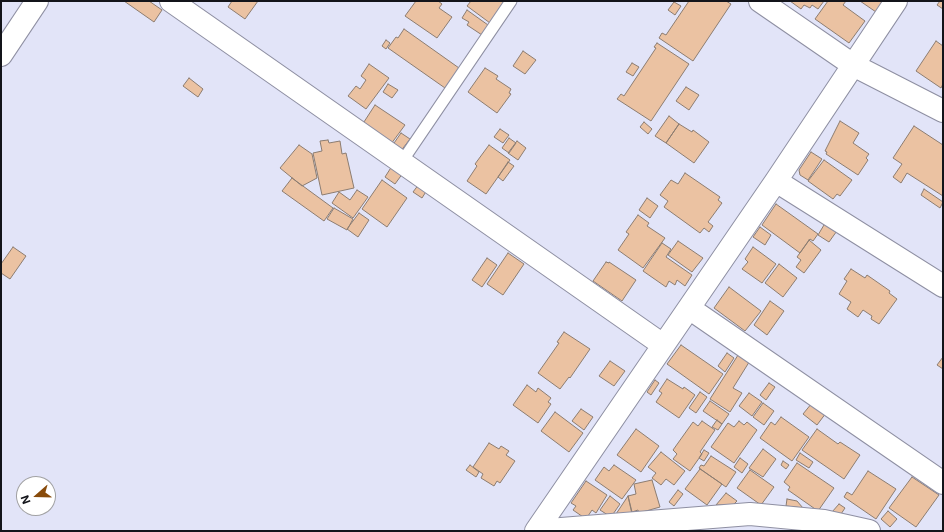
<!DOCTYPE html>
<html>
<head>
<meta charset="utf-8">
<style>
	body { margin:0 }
	#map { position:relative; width:944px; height:532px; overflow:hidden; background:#e2e4f8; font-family:Inter,sans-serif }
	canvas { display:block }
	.frame { position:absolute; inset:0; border:2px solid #13141a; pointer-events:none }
	.north { position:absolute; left:16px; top:476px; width:40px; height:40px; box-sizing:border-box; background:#fff; border:1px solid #a1a1a3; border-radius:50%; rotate:250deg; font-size:11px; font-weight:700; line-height:16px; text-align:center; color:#13141a }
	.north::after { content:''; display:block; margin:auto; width:14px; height:18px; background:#884b0b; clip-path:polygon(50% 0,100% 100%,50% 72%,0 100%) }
</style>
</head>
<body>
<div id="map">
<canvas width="944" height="532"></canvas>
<div class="frame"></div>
<div class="north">N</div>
</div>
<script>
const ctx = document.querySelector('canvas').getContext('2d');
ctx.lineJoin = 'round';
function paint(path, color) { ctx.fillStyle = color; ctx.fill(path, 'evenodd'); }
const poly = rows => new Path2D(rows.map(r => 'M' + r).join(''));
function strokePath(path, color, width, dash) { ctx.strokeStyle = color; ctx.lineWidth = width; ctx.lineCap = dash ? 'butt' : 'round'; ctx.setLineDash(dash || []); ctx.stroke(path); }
const building = poly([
	[124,1,149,1,162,10,154,22,124,1],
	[232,1,258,1,245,19,228,7,232,1],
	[416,1,438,1,442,4,439,8,452,17,437,38,405,16,416,1],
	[471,1,506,1,490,23,467,6,471,1],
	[689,1,726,1,731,4,693,61,659,38,662,33,666,35,689,1],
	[790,1,824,1,818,9,812,5,810,8,804,5,801,9,790,1],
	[828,1,846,1,843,5,865,21,849,43,815,19,828,1],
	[860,1,884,1,876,12,860,1],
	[940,1,943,1,943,9,937,5,940,1],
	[674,2,681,6,675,15,668,10,674,2],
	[467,10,488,25,482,35,467,25,469,22,462,18,467,10],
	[404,29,459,68,445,88,388,48,396,37,398,38,404,29],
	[386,40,390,43,386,49,382,46,386,40],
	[936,41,943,46,943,84,941,88,916,71,936,41],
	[657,43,689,64,651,121,617,99,621,94,624,96,656,48,654,47,657,43],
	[523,51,536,60,525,74,513,66,523,51],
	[632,63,639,67,633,76,626,72,632,63],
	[369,64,389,78,366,109,348,96,356,86,360,89,366,80,361,76,369,64],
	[485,68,498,76,496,79,511,89,509,93,511,94,497,113,468,92,485,68],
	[189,78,203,89,198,97,183,86,189,78],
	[388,84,398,90,392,98,383,92,388,84],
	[686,87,699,95,689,110,676,101,686,87],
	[375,105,405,125,391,144,362,125,375,105],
	[669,116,679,124,666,143,655,136,669,116],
	[840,121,859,133,853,143,869,154,866,158,868,160,858,175,826,154,827,152,825,151,840,121],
	[644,122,652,129,648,134,640,127,644,122],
	[679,124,692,132,693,130,709,142,694,163,666,143,679,124],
	[914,126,943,145,943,196,907,173,901,183,893,177,902,164,893,158,914,126],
	[500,129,509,135,503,143,494,137,500,129],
	[401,133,410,139,400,152,392,146,401,133],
	[509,138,516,143,509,153,502,148,509,138],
	[328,140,329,143,340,141,342,154,346,153,354,188,322,195,313,153,322,151,320,141,328,140],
	[517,141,526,148,518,160,508,153,517,141],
	[299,145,312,154,317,178,302,186,280,168,299,145],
	[489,145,510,160,486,194,467,181,477,166,475,164,489,145],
	[811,152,822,159,808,180,800,175,799,170,811,152],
	[824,160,852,180,840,196,837,194,833,199,808,181,824,160],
	[508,162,514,166,503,181,498,177,508,162],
	[392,166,403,173,395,184,385,177,392,166],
	[685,173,720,197,718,200,722,203,708,222,713,226,709,232,704,228,700,233,664,207,668,201,660,195,671,180,678,184,685,173],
	[292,178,333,208,324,221,282,191,292,178],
	[382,180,407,198,387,227,362,209,382,180],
	[419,184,427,190,422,198,413,192,419,184],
	[924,189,943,202,940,208,921,195,924,189],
	[357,190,368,197,353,218,332,203,339,192,350,200,357,190],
	[647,198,658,206,650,218,639,210,647,198],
	[776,204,818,234,813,241,810,239,800,253,762,225,776,204],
	[334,208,353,219,347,230,327,219,334,208],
	[359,213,369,220,358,237,347,229,359,213],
	[638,215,649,223,647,226,665,238,643,268,618,250,629,234,626,232,638,215],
	[827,220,839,228,829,242,818,235,827,220],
	[760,227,771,235,765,245,753,237,760,227],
	[809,240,821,250,804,273,796,267,801,260,797,257,809,240],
	[678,241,703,258,692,272,668,255,678,241],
	[662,243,671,249,666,257,692,275,685,286,677,280,675,285,669,281,666,287,643,271,662,243],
	[13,247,26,256,10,279,1,273,1,264,13,247],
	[753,247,776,264,762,283,742,269,748,262,745,259,753,247],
	[508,253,524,264,503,295,487,284,508,253],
	[487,258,497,265,482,287,472,280,487,258],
	[606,262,609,263,609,262,636,280,622,301,593,281,606,262],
	[779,264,797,278,783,297,765,283,779,264],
	[851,269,865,278,867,275,890,291,889,293,897,299,879,324,871,319,872,316,863,310,858,317,847,309,851,302,839,294,847,281,844,279,851,269],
	[729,287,761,311,745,331,714,308,729,287],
	[770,301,784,311,767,335,754,325,770,301],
	[564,332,590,349,570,378,569,377,560,389,538,373,559,343,557,342,564,332],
	[681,345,723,374,709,394,667,364,681,345],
	[740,352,751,359,733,388,742,393,730,412,710,399,740,352],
	[727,353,734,358,725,372,718,366,727,353],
	[943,357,943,369,937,365,943,357],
	[610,361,625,371,614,386,599,376,610,361],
	[667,379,683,389,684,387,695,395,679,418,656,402,662,393,659,391,667,379],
	[655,380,659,383,651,395,647,392,655,380],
	[769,383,775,387,766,400,760,395,769,383],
	[527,385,536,392,538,388,551,398,548,402,551,404,538,423,513,405,527,385],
	[700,392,707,397,696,413,689,408,700,392],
	[749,393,762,402,752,416,739,406,749,393],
	[710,401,729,414,722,424,703,411,710,401],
	[763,403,774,411,764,425,753,417,763,403],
	[812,403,826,413,817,425,803,414,812,403],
	[581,409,593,417,584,430,572,421,581,409],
	[555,412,583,433,569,452,541,431,555,412],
	[781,417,809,437,792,461,760,438,771,422,775,425,781,417],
	[717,420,722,424,718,430,712,427,717,420],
	[702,421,715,430,700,452,702,454,690,471,673,459,677,454,673,450,693,422,698,426,702,421],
	[739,421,744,425,747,422,757,430,734,463,711,447,728,423,734,427,739,421],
	[636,429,659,446,641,472,617,455,636,429],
	[817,429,838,444,840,442,860,455,844,479,802,450,817,429],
	[489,443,499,449,501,446,509,451,506,455,515,461,500,483,497,481,494,486,481,478,483,474,473,467,489,443],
	[763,449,776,459,763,477,749,468,763,449],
	[704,450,709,453,704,461,699,458,704,450],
	[661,452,685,471,674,485,666,479,661,485,652,478,656,473,648,467,661,452],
	[800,453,813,462,809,468,796,460,800,453],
	[711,456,736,472,726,487,699,468,701,465,704,466,711,456],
	[740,458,748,464,742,473,734,467,740,458],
	[783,461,789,465,786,469,781,465,783,461],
	[797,463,834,488,818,511,788,490,790,487,784,482,797,463],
	[470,465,479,472,476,477,466,470,470,465],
	[614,465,636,480,622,499,595,480,604,467,609,471,614,465],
	[700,469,722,484,707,505,685,489,700,469],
	[750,470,774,487,761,505,737,488,750,470],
	[868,471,896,489,876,519,844,497,847,492,852,495,868,471],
	[912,477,939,495,916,527,889,508,912,477],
	[652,480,660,507,639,513,638,510,632,512,628,496,636,494,634,484,652,480],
	[586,481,607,495,596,513,592,510,586,519,573,510,576,506,571,503,586,481],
	[678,490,683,494,674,506,669,502,678,490],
	[726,493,737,501,733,505,716,505,726,493],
	[610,496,620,504,611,517,600,510,610,496],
	[628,496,632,514,614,517,628,496],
	[787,499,797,501,803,508,786,506,787,499],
	[839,504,845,508,839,517,832,512,839,504],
	[888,511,897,519,890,527,881,519,888,511]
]);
const lane = poly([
	[401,163,511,1]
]);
const street = poly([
	[171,1,663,345],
	[760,1,853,65,943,111],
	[776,181,943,286],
	[689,308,943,483],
	[536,531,776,181,896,1],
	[536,531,750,514,824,521,869,531]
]);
const secondary = poly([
	[1,55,37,1]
]);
paint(building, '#ebc2a2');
strokePath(building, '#8c7c70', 1);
strokePath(lane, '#8e8fa2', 13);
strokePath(street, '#8e8fa2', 24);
strokePath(secondary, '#8e8fa2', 24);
strokePath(lane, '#fff', 11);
strokePath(street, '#fff', 22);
strokePath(secondary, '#fff', 22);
</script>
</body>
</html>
